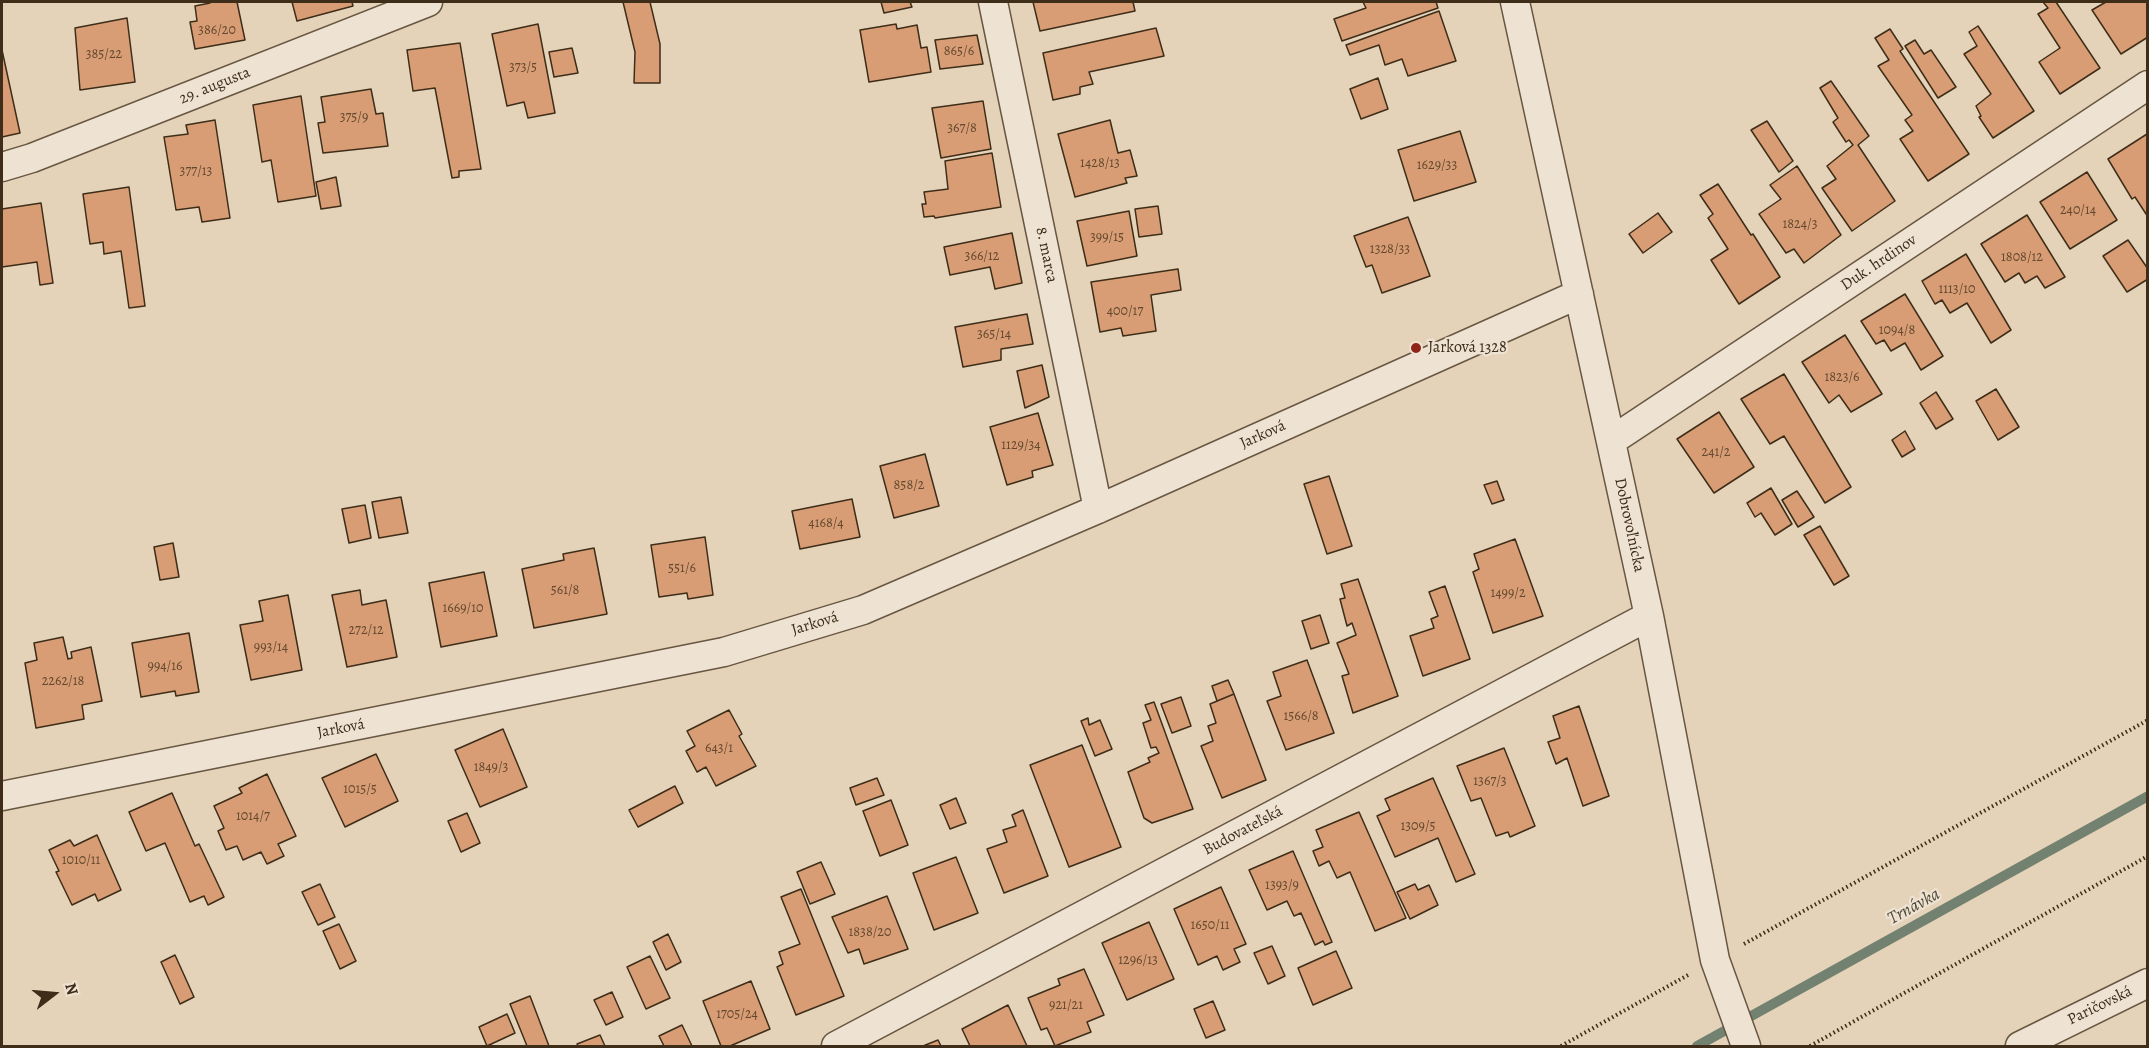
<!DOCTYPE html>
<html>
<head>
<meta charset="utf-8">
<style>
	body { margin:0 }
	#map { position:relative; width:2149px; height:1048px; overflow:hidden; background:#e5d3b9; font-family:Alegreya,serif }
	canvas { display:block }
	.frame { position:absolute; inset:0; border:3px solid #3d2d19; pointer-events:none }
	.north { position:absolute; left:24px; top:964px; width:60px; height:60px; -webkit-text-stroke:4px #eee2d2; paint-order:stroke; rotate:74deg; font-size:16px; font-weight:700; line-height:24px; text-align:center; color:#3d2d19 }
	.north::after { content:''; display:block; margin:auto; width:21px; height:27px; background:#3d2d19; clip-path:polygon(50% 0,100% 100%,50% 72%,0 100%) }
</style>
</head>
<body>
<div id="map">
<canvas width="2149" height="1048"></canvas>
<div class="frame"></div>
<div class="north">N</div>
</div>
<script>
const ctx = document.querySelector('canvas').getContext('2d');
ctx.lineJoin = 'round';
const poly = rows => new Path2D(rows.map(r => 'M' + r).join(''));
function strokePath(path, color, width, dash) { ctx.strokeStyle = color; ctx.lineWidth = width; ctx.lineCap = dash ? 'butt' : 'round'; ctx.setLineDash(dash || []); ctx.stroke(path); }
function paint(path, color) { ctx.fillStyle = color; ctx.fill(path, 'evenodd'); }
function drawText(font, color, halo, rows, align = 'center') {
  ctx.font = font + ' Alegreya,serif'; ctx.lineWidth = 4.5; ctx.setLineDash([]); ctx.textBaseline = 'middle'; ctx.strokeStyle = halo; ctx.fillStyle = color; for (const [text, x, y, turn = 0] of rows) {
    ctx.save(); ctx.translate(x, y); ctx.rotate((+turn || 0) * Math.PI / 180); ctx.textAlign = isNaN(turn) ? turn : align; if (halo) ctx.strokeText(text, 0, 0); ctx.fillText(text, 0, 0); ctx.restore();
  }
}
const stream = poly([
	[1697,1046,2148,796]
]);
const building = poly([
	[210,2,237,2,245,40,195,49,190,22,197,21,195,6,210,3,210,2],
	[292,2,352,2,353,6,297,21,292,2],
	[623,2,650,2,660,44,660,83,634,83,635,52,623,2],
	[881,2,910,2,912,7,884,13,881,2],
	[1033,2,1133,2,1135,11,1040,31,1033,2],
	[1363,2,1436,2,1438,8,1342,41,1334,19,1366,8,1363,2],
	[2043,2,2056,2,2100,68,2060,94,2039,62,2060,48,2038,14,2048,8,2043,2],
	[2106,2,2148,2,2148,37,2121,54,2092,10,2106,2],
	[1439,11,1456,61,1408,76,1402,59,1385,65,1379,45,1350,55,1346,45,1439,11],
	[127,18,135,82,80,90,75,28,127,18],
	[538,24,555,113,528,118,524,102,507,106,492,34,538,24],
	[896,24,897,29,917,25,921,48,927,47,931,72,869,82,860,30,896,24],
	[1978,26,2034,111,1993,138,1979,117,1981,116,1976,106,1991,94,1964,54,1977,46,1969,32,1978,26],
	[1156,28,1164,56,1089,72,1093,84,1080,87,1080,94,1053,100,1043,53,1156,28],
	[1890,29,1903,49,1900,51,1969,154,1928,181,1900,139,1913,131,1905,120,1912,115,1878,66,1889,60,1875,38,1890,29],
	[977,35,983,64,940,69,935,40,977,35],
	[1915,40,1924,54,1931,50,1956,87,1938,98,1905,46,1915,40],
	[460,43,481,169,459,171,459,177,452,178,435,88,413,91,407,50,460,43],
	[572,48,578,73,554,77,549,52,572,48],
	[2,50,20,133,2,137,2,50],
	[1378,78,1388,109,1361,119,1350,89,1378,78],
	[1831,81,1869,136,1858,145,1895,201,1852,231,1822,188,1836,179,1827,166,1853,145,1849,140,1846,142,1833,122,1838,118,1820,88,1831,81],
	[371,89,376,114,383,113,388,146,323,153,318,123,325,122,321,97,371,89],
	[301,96,316,196,278,202,271,160,262,162,253,105,301,96],
	[983,101,991,149,941,158,932,108,983,101],
	[215,120,230,218,202,222,199,207,176,210,164,137,188,134,186,125,215,120],
	[1110,120,1118,153,1130,150,1137,176,1125,178,1127,183,1075,197,1058,134,1110,120],
	[1767,121,1793,161,1779,172,1751,130,1767,121],
	[1460,131,1476,182,1414,201,1398,150,1460,131],
	[2147,134,2148,135,2148,217,2135,197,2132,199,2108,159,2147,134],
	[992,153,1001,207,935,218,934,216,924,217,922,204,926,204,924,192,948,189,945,161,992,153],
	[1797,166,1841,235,1804,263,1794,249,1786,253,1759,214,1781,199,1770,185,1797,166],
	[2087,172,2117,220,2070,249,2040,202,2087,172],
	[336,177,341,206,321,209,316,182,336,177],
	[1718,184,1751,235,1753,234,1780,277,1739,304,1711,260,1728,249,1708,218,1713,214,1700,195,1718,184],
	[129,187,145,306,129,308,121,251,104,254,103,242,90,244,83,194,129,187],
	[41,203,53,283,40,285,37,262,2,267,2,209,41,203],
	[1158,206,1162,234,1139,237,1135,209,1158,206],
	[1129,211,1137,256,1087,266,1077,221,1129,211],
	[1658,213,1672,232,1643,253,1629,234,1658,213],
	[2027,215,2065,277,2045,288,2037,276,2025,283,2019,273,2005,282,1981,244,2027,215],
	[1408,217,1430,276,1382,293,1372,265,1366,267,1354,236,1408,217],
	[1012,233,1022,283,995,289,990,267,950,275,944,247,1012,233],
	[2128,240,2148,269,2148,279,2127,292,2103,256,2128,240],
	[1966,254,2011,330,1991,343,1967,303,1950,313,1942,300,1935,304,1922,281,1966,254],
	[1178,269,1181,290,1151,295,1156,331,1123,336,1121,328,1100,332,1091,282,1178,269],
	[1905,294,1943,356,1921,370,1905,343,1891,351,1884,340,1876,344,1861,321,1905,294],
	[1027,314,1033,344,1001,349,1001,360,963,367,955,327,1027,314],
	[1845,335,1882,394,1851,412,1839,395,1829,403,1802,362,1845,335],
	[1042,365,1049,397,1025,408,1017,371,1042,365],
	[1784,374,1851,487,1825,503,1784,436,1770,444,1741,399,1784,374],
	[1996,389,2019,427,1998,440,1976,401,1996,389],
	[1936,392,1953,419,1936,429,1920,403,1936,392],
	[1719,412,1754,467,1714,493,1677,439,1719,412],
	[1038,413,1053,465,1032,471,1033,477,1007,485,990,427,1038,413],
	[1905,431,1915,449,1902,457,1892,440,1905,431],
	[925,454,939,506,894,518,880,466,925,454],
	[1329,476,1352,546,1327,554,1304,484,1329,476],
	[1497,481,1504,500,1492,504,1484,485,1497,481],
	[1771,488,1792,524,1775,535,1761,513,1755,517,1747,503,1771,488],
	[1797,491,1814,517,1798,527,1782,500,1797,491],
	[401,497,408,533,379,538,372,502,401,497],
	[852,499,860,537,800,549,792,511,852,499],
	[365,505,371,538,349,543,342,509,365,505],
	[1820,526,1849,576,1834,585,1804,535,1820,526],
	[705,537,713,595,688,599,687,593,659,597,651,545,705,537],
	[1515,539,1543,616,1493,633,1473,572,1479,569,1474,554,1515,539],
	[173,543,179,577,160,580,154,547,173,543],
	[594,548,607,614,534,628,522,569,564,560,563,554,594,548],
	[484,572,497,636,441,647,429,583,484,572],
	[1358,579,1398,696,1353,713,1342,676,1349,674,1337,643,1356,635,1352,623,1347,626,1340,599,1345,598,1341,584,1358,579],
	[1445,586,1470,659,1423,676,1410,636,1434,628,1431,619,1438,616,1429,592,1445,586],
	[360,590,362,605,386,600,397,657,347,667,332,595,360,590],
	[288,595,302,670,251,680,240,625,263,621,259,601,288,595],
	[1320,615,1329,643,1311,649,1302,621,1320,615],
	[189,633,199,692,176,696,175,691,141,697,132,643,189,633],
	[63,637,68,659,72,658,71,652,91,647,102,701,82,705,84,719,36,728,25,663,37,660,34,643,63,637],
	[1307,660,1334,733,1286,750,1267,701,1281,696,1273,672,1307,660],
	[1228,680,1234,694,1217,701,1212,686,1228,680],
	[1234,694,1266,780,1222,798,1201,746,1213,741,1208,726,1216,723,1210,704,1234,694],
	[1181,697,1191,726,1172,733,1161,704,1181,697],
	[1154,702,1193,809,1152,823,1144,818,1128,772,1150,762,1148,758,1159,753,1156,747,1151,748,1143,723,1151,720,1145,705,1154,702],
	[1579,706,1609,796,1583,806,1567,758,1556,764,1548,742,1560,738,1553,716,1579,706],
	[729,710,742,734,739,736,756,766,716,786,706,767,697,772,686,751,695,746,687,731,729,710],
	[1088,718,1089,725,1100,720,1112,749,1095,756,1081,721,1088,718],
	[503,729,527,787,480,807,455,750,503,729],
	[1082,745,1121,847,1069,867,1030,765,1082,745],
	[1504,748,1535,826,1510,837,1508,832,1496,836,1481,798,1471,801,1457,766,1504,748],
	[376,754,398,801,345,827,322,778,376,754],
	[267,774,296,836,278,844,284,856,267,864,261,852,243,860,237,846,226,850,218,831,224,828,214,806,242,793,239,788,267,774],
	[877,778,884,795,856,805,850,788,877,778],
	[1433,778,1475,874,1456,882,1438,838,1395,857,1377,816,1390,810,1385,799,1433,778],
	[675,786,683,803,638,827,629,810,675,786],
	[172,793,195,846,199,844,224,897,208,905,204,896,190,902,165,843,146,851,129,812,172,793],
	[956,798,966,823,950,829,940,805,956,798],
	[891,800,908,845,880,856,863,811,891,800],
	[1023,810,1048,876,1004,893,987,849,1007,842,1003,830,1016,826,1012,815,1023,810],
	[1359,812,1406,918,1375,931,1350,872,1337,878,1329,861,1319,866,1313,851,1323,847,1316,830,1359,812],
	[467,813,480,843,461,852,448,821,467,813],
	[97,835,121,890,98,901,95,894,72,905,56,872,59,871,49,850,70,840,74,846,97,835],
	[1293,851,1332,942,1325,945,1323,941,1315,945,1301,913,1294,916,1287,901,1267,910,1249,870,1293,851],
	[956,857,978,913,934,930,913,873,956,857],
	[821,862,835,894,810,904,797,872,821,862],
	[320,884,335,917,318,925,302,892,320,884],
	[1415,884,1418,890,1429,885,1438,905,1410,919,1397,892,1415,884],
	[1221,887,1246,944,1234,949,1240,962,1223,970,1217,956,1198,965,1174,909,1221,887],
	[801,889,844,996,796,1015,777,967,783,964,779,952,800,944,781,897,801,889],
	[887,896,908,949,864,964,859,949,848,953,832,917,887,896],
	[1149,922,1174,979,1127,1000,1102,943,1149,922],
	[339,924,356,961,340,969,323,931,339,924],
	[668,934,681,962,666,970,653,942,668,934],
	[1272,946,1285,976,1268,984,1254,953,1272,946],
	[1336,951,1352,988,1313,1005,1298,968,1336,951],
	[175,955,194,997,180,1004,161,962,175,955],
	[650,956,670,998,646,1009,627,967,650,956],
	[1084,969,1104,1015,1087,1022,1091,1032,1055,1046,1047,1028,1041,1030,1028,998,1060,985,1058,979,1084,969],
	[751,981,770,1029,730,1046,721,1046,703,1001,751,981],
	[612,992,623,1017,606,1025,594,1000,612,992],
	[530,996,549,1046,527,1046,510,1004,530,996],
	[1213,1001,1225,1030,1206,1038,1194,1009,1213,1001],
	[1008,1005,1027,1046,970,1046,962,1029,1008,1005],
	[507,1014,515,1033,487,1046,479,1027,507,1014],
	[682,1025,692,1046,664,1046,659,1036,682,1025],
	[600,1035,605,1046,578,1046,577,1044,600,1035],
	[938,1040,941,1046,923,1046,938,1040]
]);
const path = poly([
	[1744,944,2148,720],
	[1561,1046,1688,975],
	[1810,1046,2148,856]
]);
const street = poly([
	[993,2,1098,509],
	[1515,2,1649,616,1715,960,1746,1046],
	[2,167,32,158,428,2],
	[1611,441,2148,85],
	[2,796,724,652,863,610,1098,509,1579,294],
	[836,1046,1649,616],
	[2020,1046,2148,983]
]);
const markers = [
	[1416,348,6,"#8f2418"]
];
const numberNames = [
	["386/20",217,31],
	["865/6",959,52],
	["385/22",104,55],
	["373/5",523,68],
	["375/9",354,118],
	["367/8",962,129],
	["1428/13",1100,164],
	["1629/33",1437,166],
	["377/13",196,172],
	["240/14",2078,211],
	["1824/3",1800,225],
	["399/15",1107,238],
	["1328/33",1390,250],
	["366/12",982,257],
	["1808/12",2022,258],
	["1113/10",1957,290],
	["400/17",1125,312],
	["1094/8",1897,331],
	["365/14",994,335],
	["1823/6",1842,378],
	["1129/34",1021,446],
	["241/2",1716,453],
	["858/2",909,486],
	["4168/4",826,524],
	["551/6",682,569],
	["561/8",565,591],
	["1499/2",1508,594],
	["1669/10",463,609],
	["272/12",366,631],
	["993/14",271,648],
	["994/16",165,667],
	["2262/18",63,682],
	["1566/8",1301,717],
	["643/1",719,749],
	["1849/3",491,768],
	["1367/3",1490,782],
	["1015/5",360,790],
	["1014/7",253,817],
	["1309/5",1418,827],
	["1010/11",81,861],
	["1393/9",1282,886],
	["1650/11",1210,926],
	["1838/20",870,933],
	["1296/13",1138,961],
	["921/21",1066,1006],
	["1705/24",737,1015]
];
const streetNames = [
	["29. augusta",215,86,-22],
	["8. marca",1046,255,78],
	["Duk. hrdinov",1879,263,-34],
	["Jarková",1263,435,-24],
	["Dobrovoľnícka",1629,525,78],
	["Jarková",815,624,-17],
	["Jarková",341,729,-11],
	["Budovateľská",1243,831,-28],
	["Paričovská",2100,1006,-26]
];
const poiNames = [
	["Jarková 1328",1428,348]
];
const waterNames = [
	["Trnávka",1914,907,-29]
];
strokePath(stream, '#738170', 10);
paint(building, '#d89d74');
strokePath(building, '#3d2d19', 1.5);
strokePath(street, '#675641', 31);
strokePath(path, '#3d2d19', 4, [1.5, 3]);
strokePath(street, '#eee2d2', 28);
for (const [x, y, r, color] of markers) { const dot = new Path2D(); dot.arc(x, y, r, 0, 2 * Math.PI); ctx.fillStyle = color; ctx.fill(dot); strokePath(dot, '#eee2d2', 2); }
drawText('14px', '#644930', null, numberNames);
drawText('16px', '#3d2d19', '#eee2d2', streetNames);
drawText('16px', '#3d2d19', '#eee2d2', poiNames, 'left');
drawText('italic 18px', '#4f4936', '#eee2d2', waterNames);
</script>
</body>
</html>
